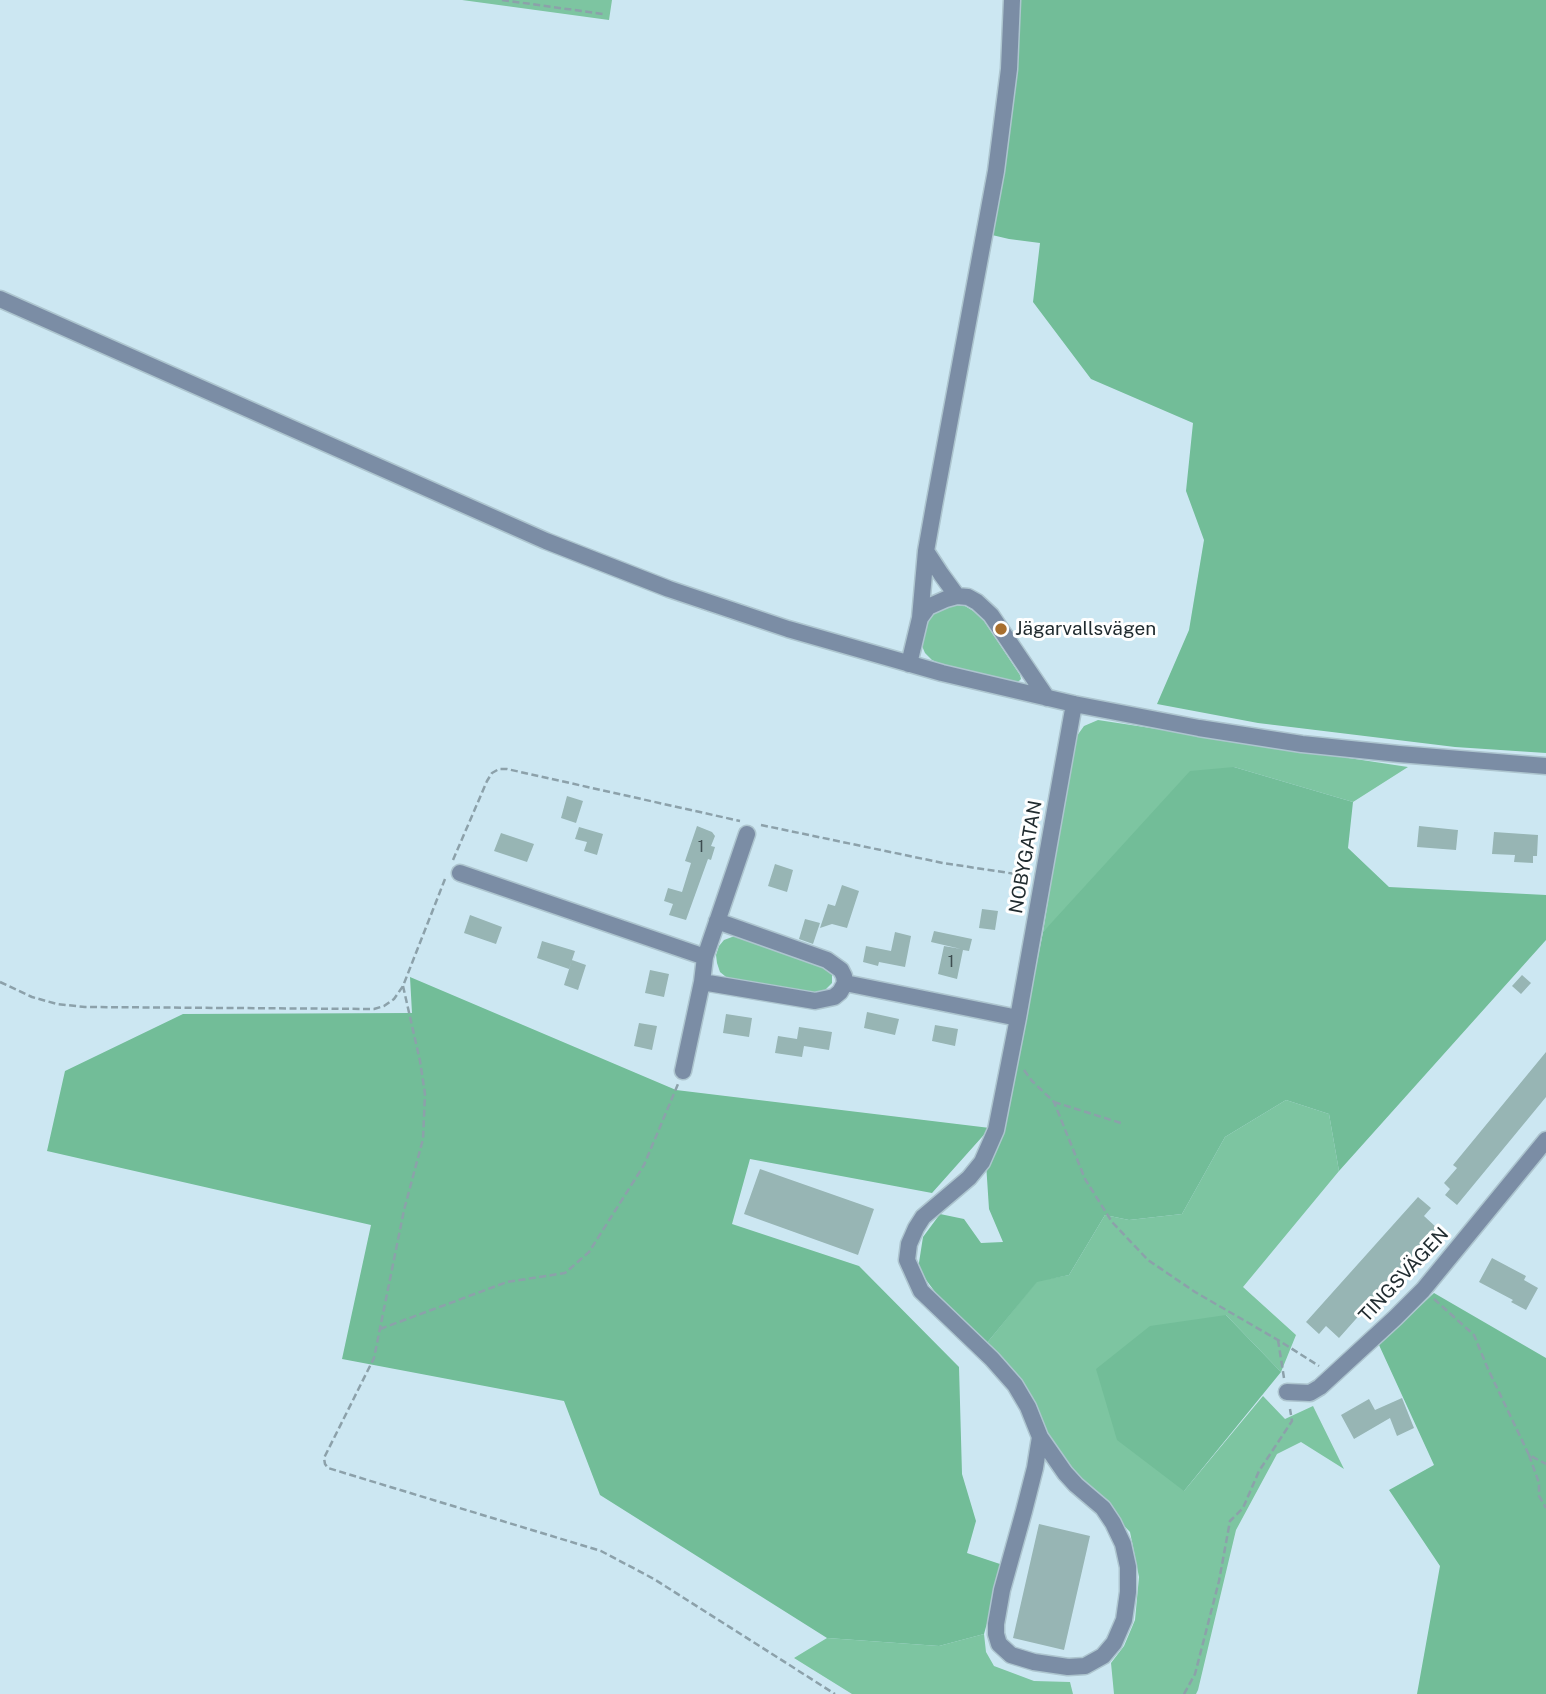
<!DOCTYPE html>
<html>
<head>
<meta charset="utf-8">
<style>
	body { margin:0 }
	canvas { display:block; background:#cce7f2 }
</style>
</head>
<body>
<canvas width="1546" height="1694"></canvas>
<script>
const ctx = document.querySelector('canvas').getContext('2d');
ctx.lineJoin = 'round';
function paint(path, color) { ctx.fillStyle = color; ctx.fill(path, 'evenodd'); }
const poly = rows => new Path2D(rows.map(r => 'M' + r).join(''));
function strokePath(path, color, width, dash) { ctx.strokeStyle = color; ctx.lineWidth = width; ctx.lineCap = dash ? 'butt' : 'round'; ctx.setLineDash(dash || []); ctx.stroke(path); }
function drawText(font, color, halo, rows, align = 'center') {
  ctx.font = font + ' "Public Sans",sans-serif'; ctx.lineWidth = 6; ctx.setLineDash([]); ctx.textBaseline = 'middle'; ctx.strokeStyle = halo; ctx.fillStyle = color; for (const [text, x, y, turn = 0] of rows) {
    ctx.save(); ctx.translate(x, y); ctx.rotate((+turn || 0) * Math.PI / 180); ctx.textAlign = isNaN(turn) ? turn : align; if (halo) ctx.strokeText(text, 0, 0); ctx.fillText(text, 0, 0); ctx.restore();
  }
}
const green = poly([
	[462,0,612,0,609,20],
	[955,605,965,606,980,615,1020,675,1021,679,1019,681,1017,682,941,664,932,660,925,653,922,646,922,639,928,620,933,614,945,607],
	[1098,720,1408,767,1353,802,1234,767,1043,932,1074,740,1084,726],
	[732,937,740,937,829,969,832,974,832,983,825,990,814,993,800,993,731,981,720,972,717,963,716,955,719,946,724,940],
	[1286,1100,1329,1114,1339,1171,1243,1287,1296,1335,1281,1372,1226,1315,1184,1491,1263,1396,1285,1419,1313,1406,1344,1469,1301,1442,1277,1454,1236,1530,1198,1690,1196,1694,1114,1694,1111,1663,1124,1646,1135,1620,1139,1577,1130,1532,1057,1456,1045,1426,1015,1374,987,1343,1037,1281,1069,1275,1105,1215,1129,1220,1182,1214,1225,1137],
	[984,1634,986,1652,994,1666,1034,1681,1070,1682,1073,1694,852,1694,794,1658,827,1638,939,1646]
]);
const forest = poly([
	[1018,0,1546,0,1546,753,1455,747,1258,723,1157,704,1189,630,1204,540,1186,491,1193,423,1091,379,1033,302,1040,243,1009,239,992,235],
	[1234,767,1353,802,1348,848,1389,887,1546,895,1546,940,1339,1171,1329,1114,1286,1100,1225,1137,1182,1214,1129,1220,1105,1215,1069,1275,1037,1282,987,1343,941,1300,918,1269,923,1237,940,1214,964,1219,981,1243,1003,1242,989,1209,986,1163,1004,1127,1043,932,1190,771],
	[410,977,676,1090,990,1128,932,1193,750,1159,732,1224,859,1266,959,1367,962,1474,976,1521,967,1553,1003,1565,984,1634,939,1646,827,1638,600,1495,564,1401,342,1359,371,1225,47,1151,65,1071,183,1014,412,1013],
	[1434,1293,1546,1358,1546,1694,1417,1694,1440,1566,1389,1490,1434,1465,1379,1345],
	[1226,1315,1281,1372,1184,1491,1117,1440,1096,1369,1150,1326]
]);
const building = poly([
	[567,796,583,801,576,823,561,818],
	[697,826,712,832,715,836,711,846,715,847,711,860,708,859,686,920,669,915,673,904,664,901,668,888,682,892,691,863,685,861],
	[1419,826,1458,830,1456,850,1417,847],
	[579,827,603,834,597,855,584,851,587,842,575,839],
	[1494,832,1538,835,1537,856,1533,856,1533,863,1514,862,1515,855,1492,854],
	[501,833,534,844,527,862,494,851],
	[775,864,793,870,787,892,768,886],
	[842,885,859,891,847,928,832,924,820,928,828,904,835,906],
	[982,909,998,911,995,930,979,928],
	[470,915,502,927,496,944,464,933],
	[805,919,820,923,813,944,799,939],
	[934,931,972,939,969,951,963,950,957,979,938,974,944,946,961,949,931,942],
	[895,932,911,936,905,967,879,962,878,966,863,962,866,946,891,951],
	[542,941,575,951,569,969,537,958],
	[572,960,586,965,578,990,564,985],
	[650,970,669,974,664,997,645,993],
	[1522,975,1531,983,1521,994,1512,986],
	[867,1012,899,1019,895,1035,864,1028],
	[726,1014,752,1018,749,1037,723,1033],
	[639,1023,657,1026,652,1050,634,1046],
	[935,1025,958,1029,955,1046,932,1041],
	[799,1027,832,1032,829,1050,804,1046,802,1057,775,1053,778,1036,797,1039],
	[1546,1052,1546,1097,1457,1205,1445,1195,1450,1189,1444,1183,1457,1168,1453,1165],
	[760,1169,874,1209,858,1255,744,1214],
	[1418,1197,1431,1208,1424,1216,1437,1228,1339,1338,1326,1326,1319,1334,1306,1322],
	[1492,1258,1526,1276,1524,1280,1538,1288,1526,1310,1511,1302,1513,1300,1479,1282],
	[1402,1398,1414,1428,1397,1436,1390,1418,1354,1439,1341,1415,1369,1399,1375,1410],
	[1039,1524,1090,1536,1064,1650,1013,1638]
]);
const path = poly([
	[502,0,603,14],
	[761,825,943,863,1029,876],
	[453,860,487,781,492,773,499,769,507,769,740,821],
	[0,982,32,997,57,1004,85,1007,374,1009,384,1006,394,999,403,986,445,879],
	[403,986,420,1061,425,1094,423,1139,404,1210,374,1358,324,1458,325,1464,328,1468,601,1551,654,1579,835,1694],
	[1024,1070,1032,1081,1054,1102,1085,1179,1112,1222,1148,1260,1195,1292,1278,1340,1319,1366],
	[1054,1102,1124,1124],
	[1434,1299,1474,1335,1488,1369,1529,1455,1546,1464],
	[380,1329,507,1282,565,1273,589,1252,644,1165,678,1084],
	[1278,1340,1284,1378],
	[1529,1455,1539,1483,1539,1496,1546,1508],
	[1184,1694,1195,1674,1219,1581,1230,1521,1243,1508,1259,1471,1292,1421,1290,1409]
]);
const minor = poly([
	[0,299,546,541,669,589,788,629,942,673,1074,704,1199,728,1302,744,1399,754,1546,766],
	[926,551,941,574,957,596],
	[920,618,926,551,934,506,996,171,1009,69,1012,0],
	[909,664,920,618,928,607,946,599,957,596,968,597,977,602,991,615,1047,698],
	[460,873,705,957],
	[702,982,815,1001,834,997,840,992,845,983,844,976,841,970,827,960,717,921],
	[845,983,1018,1018],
	[683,1071,702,982,705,957,747,834],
	[1287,1392,1310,1393,1320,1387,1395,1318,1423,1290,1546,1140],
	[1040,1437,1065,1473,1076,1485,1103,1508,1113,1523,1123,1544,1128,1567,1128,1592,1124,1620,1114,1643,1103,1656,1085,1666,1068,1667,1034,1662,1011,1655,999,1644,996,1634,996,1624,1002,1590,1024,1511,1035,1468,1040,1437,1028,1407,1015,1385,992,1359,921,1291,907,1260,909,1244,916,1228,923,1217,969,1178,982,1162,996,1130,1018,1018,1074,704]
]);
const markers = [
	[1001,629,7,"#a86f2e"]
];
const numberNames = [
	["1",701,847],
	["1",951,962]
];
const poiNames = [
	["Jägarvallsvägen",1015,629]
];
const streetNames = [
	["NOBYGATAN",1026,857,-80],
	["TINGSVÄGEN",1404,1275,-47]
];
paint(green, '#7dc5a1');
paint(forest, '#72bd98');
paint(building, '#97b5b4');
strokePath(minor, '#adc5cf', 19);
strokePath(path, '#8ca1aa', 2.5, [7, 3.5]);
strokePath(minor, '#7b8da5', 16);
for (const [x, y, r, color] of markers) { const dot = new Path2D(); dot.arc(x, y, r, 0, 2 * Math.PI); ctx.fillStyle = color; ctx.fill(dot); strokePath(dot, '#fff', 2.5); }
drawText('16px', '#3e4e51', null, numberNames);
drawText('19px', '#212c30', '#fff', poiNames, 'left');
drawText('19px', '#212c30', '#fff', streetNames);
</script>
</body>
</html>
